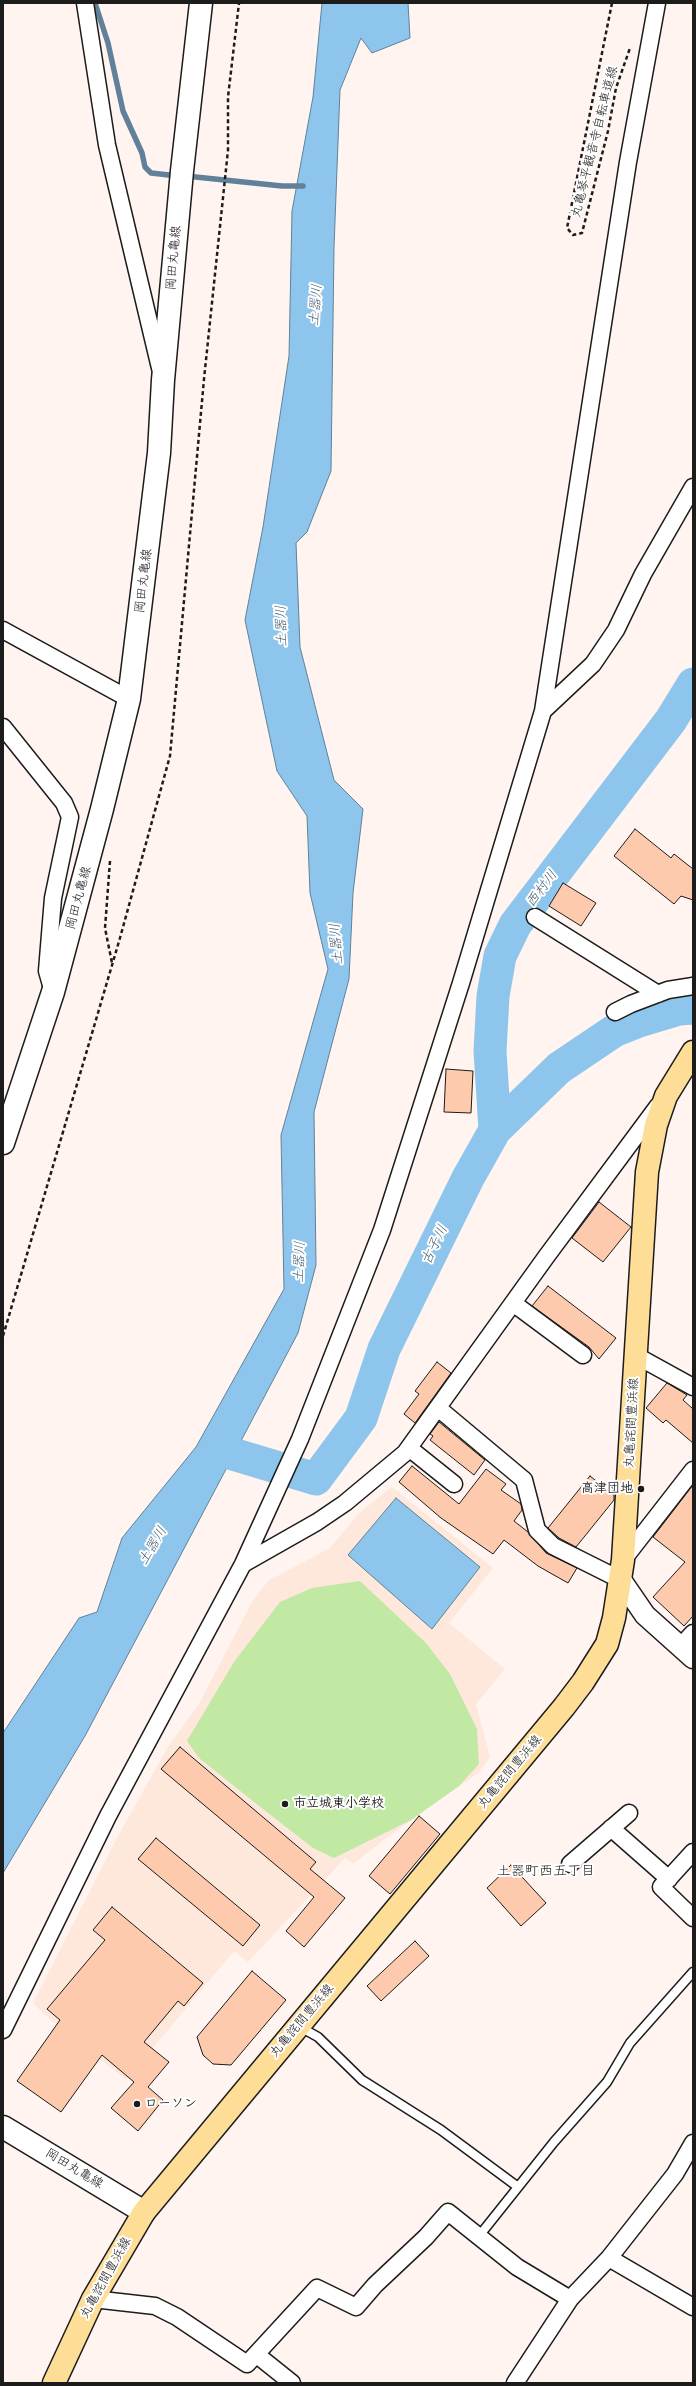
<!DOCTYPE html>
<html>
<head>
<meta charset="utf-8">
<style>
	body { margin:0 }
	#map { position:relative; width:696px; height:2386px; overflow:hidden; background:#fff4ef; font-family:Sriracha,sans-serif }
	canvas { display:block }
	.frame { position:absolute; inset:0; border:4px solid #1c1c1c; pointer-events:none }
</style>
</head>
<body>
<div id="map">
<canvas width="696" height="2386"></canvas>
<div class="frame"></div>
</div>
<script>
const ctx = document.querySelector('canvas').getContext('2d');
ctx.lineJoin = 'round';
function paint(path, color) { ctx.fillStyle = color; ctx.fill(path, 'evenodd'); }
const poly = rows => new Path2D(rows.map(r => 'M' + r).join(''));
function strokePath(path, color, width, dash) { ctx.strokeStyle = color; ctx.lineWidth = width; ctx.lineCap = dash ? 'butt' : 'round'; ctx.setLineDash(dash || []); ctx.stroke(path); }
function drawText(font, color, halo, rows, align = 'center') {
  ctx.font = font + ' Sriracha,"Klee One",sans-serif'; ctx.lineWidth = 4; ctx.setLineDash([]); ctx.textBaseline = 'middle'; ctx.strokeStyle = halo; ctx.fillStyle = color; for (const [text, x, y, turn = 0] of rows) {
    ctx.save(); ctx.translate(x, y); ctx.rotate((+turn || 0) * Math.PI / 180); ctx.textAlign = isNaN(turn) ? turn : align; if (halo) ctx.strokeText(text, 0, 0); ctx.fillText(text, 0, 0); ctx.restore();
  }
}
const built = poly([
	[392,1487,493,1568,449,1623,505,1669,476,1704,490,1757,478,1773,389,1836,353,1864,345,1858,248,1962,234,1951,126,2080,45,2015,33,2003,118,1836,169,1745,199,1704,252,1602,268,1581,330,1548,360,1512]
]);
const green = poly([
	[360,1581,426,1643,450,1674,477,1729,479,1764,459,1786,411,1820,334,1858,313,1848,263,1809,199,1758,187,1741,234,1662,280,1602,312,1588]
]);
const water = poly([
	[322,3,408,3,410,38,372,53,361,38,340,90,334,247,331,471,307,532,296,543,300,647,334,780,363,809,353,893,349,979,314,1112,316,1265,298,1333,85,1736,3,1873,3,1733,79,1618,97,1612,122,1538,196,1447,284,1289,281,1135,328,969,310,893,307,816,277,771,245,620,263,527,289,356,292,211,313,97,322,3],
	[396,1498,480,1567,432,1629,348,1555,396,1498]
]);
const stream = poly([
	[95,3,108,43,123,111,142,153,145,167,151,173,178,176],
	[186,176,282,186,303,186]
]);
const river = poly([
	[495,1130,490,1051,493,996,500,956,515,925,671,720,693,684],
	[216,1449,316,1479,361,1418,384,1349,468,1178,495,1130,559,1068,614,1031,639,1021,679,1009,693,1008]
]);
const building = poly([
	[635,829,671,858,674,854,693,869,693,900,681,896,674,904,614,856,635,829],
	[563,883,596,903,581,926,549,906,563,883],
	[446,1069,473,1071,471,1113,444,1112,446,1069],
	[599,1202,631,1227,603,1262,572,1238,599,1202],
	[548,1286,616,1338,599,1359,589,1347,532,1306,548,1286],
	[437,1362,451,1373,415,1423,404,1414,419,1394,415,1391,437,1362],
	[667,1383,687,1395,683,1400,693,1409,693,1443,666,1420,663,1423,646,1408,667,1383],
	[439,1422,485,1460,474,1475,430,1440,433,1436,430,1434,439,1422],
	[412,1466,459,1504,486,1469,506,1484,501,1490,521,1504,522,1510,514,1521,528,1532,546,1553,577,1568,568,1583,538,1566,504,1540,493,1554,441,1518,399,1482,412,1466],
	[590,1476,614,1495,614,1500,576,1547,559,1538,548,1528,590,1476],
	[693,1485,693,1616,684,1626,653,1597,685,1562,653,1537,693,1485],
	[180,1747,316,1862,310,1869,345,1898,304,1947,286,1931,314,1897,161,1769,180,1747],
	[419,1816,440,1834,390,1894,369,1876,419,1816],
	[156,1838,260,1925,243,1946,138,1859,156,1838],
	[511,1865,546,1903,521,1926,487,1888,511,1865],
	[112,1907,203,1983,184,2006,178,2001,144,2042,169,2062,148,2087,163,2100,138,2131,111,2108,134,2082,102,2055,61,2112,17,2081,60,2020,47,2009,105,1940,93,1930,112,1907],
	[415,1941,429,1956,381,2001,367,1986,415,1941],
	[252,1971,286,2000,231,2065,213,2064,203,2055,197,2037,252,1971]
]);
const path = poly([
	[612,3,567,228,573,235,582,233,608,131,616,88,630,48],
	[110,861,105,928,112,963],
	[3,1336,120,938,170,756,204,379,228,150,228,97,239,3]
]);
const service = poly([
	[300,2027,318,2037,362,2080,441,2130,518,2187],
	[479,2236,554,2142,607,2082,630,2043,693,1972]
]);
const minor = poly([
	[85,3,107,145,160,368],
	[3,630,129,699],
	[543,711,593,664,616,630,643,574,693,487],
	[3,727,64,803,70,817,53,898,47,971,53,992],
	[535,917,658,994],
	[615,1012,631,1004,668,990,693,986],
	[513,1303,583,1355],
	[635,1355,693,1387],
	[438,1408,524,1480,537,1530,553,1546,621,1580],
	[409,1448,454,1484],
	[623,1560,693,1470],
	[243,1564,317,1522,345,1503,405,1453,546,1257,658,1106],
	[681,1646,693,1633],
	[611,1828,669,1879],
	[693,1852,661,1887,693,1918],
	[570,1864,629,1813],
	[3,2030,108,1816,243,1564,300,1439,382,1230,461,983,543,711,628,162,657,3],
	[609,2258,693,2307],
	[93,2299,155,2306,177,2317,247,2364,317,2288,356,2307,375,2285,426,2237,448,2212,517,2267,570,2299],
	[257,2355,292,2383],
	[515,2383,570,2299,609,2258,675,2174,693,2143]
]);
const tertiary = poly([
	[621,1580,645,1615,693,1658]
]);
const secondary = poly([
	[3,1143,53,992,102,809,129,699,159,453,163,380,182,171,201,3],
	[3,2127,144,2212]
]);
const primary = poly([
	[54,2383,93,2299,144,2212,564,1707,583,1682,607,1644,614,1618,623,1560,647,1172,656,1125,666,1096,693,1052]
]);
const markers = [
	[641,1489,4,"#1c1c1c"],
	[285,1804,4,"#1c1c1c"],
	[137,2104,4,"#1c1c1c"]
];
const streetNames = [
	["丸亀琴平観音寺自転車道線",595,142,-76],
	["岡田丸亀線",174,258,-85],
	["岡田丸亀線",144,581,-83],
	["岡田丸亀線",79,898,-75],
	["丸亀詫間豊浜線",632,1423,-87],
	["丸亀詫間豊浜線",510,1772,-50],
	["丸亀詫間豊浜線",302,2021,-50],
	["岡田丸亀線",74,2169,31],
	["丸亀詫間豊浜線",106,2278,-61]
];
const poiNames = [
	["高津団地",633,1489,"right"],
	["市立城東小学校",293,1804],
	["ローソン",145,2104]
];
const waterNames = [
	["土器川",316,305,-85],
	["土器川",282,626,-92],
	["西村川",542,889,-53],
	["土器川",337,944,-95],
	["古子川",435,1245,-64],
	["土器川",300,1262,-88],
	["土器川",153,1546,-59]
];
const neighbourhoodNames = [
	["土器町西五丁目",546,1871]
];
paint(built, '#fee7db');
paint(green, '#c1e9a4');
paint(water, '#8dc5ec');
strokePath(water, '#608199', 1);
strokePath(stream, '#608199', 5.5);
strokePath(river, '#8dc5ec', 33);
paint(building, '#fdcaad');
strokePath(building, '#1c1c1c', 1);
strokePath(service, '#1c1c1c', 11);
strokePath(minor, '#1c1c1c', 19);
strokePath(tertiary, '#1c1c1c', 23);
strokePath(secondary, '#1c1c1c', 25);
strokePath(primary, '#1c1c1c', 25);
strokePath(path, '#1c1c1c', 2.5, [4, 3]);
strokePath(service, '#fff', 8);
strokePath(minor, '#fff', 16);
strokePath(tertiary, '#fff', 20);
strokePath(secondary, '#fff', 22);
strokePath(primary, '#fedd96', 22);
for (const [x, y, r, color] of markers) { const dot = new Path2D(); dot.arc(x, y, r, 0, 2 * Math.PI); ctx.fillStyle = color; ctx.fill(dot); strokePath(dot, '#fff', 1.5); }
drawText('13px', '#1c1c1c', '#fff', streetNames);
drawText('bold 13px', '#1c1c1c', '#fff', poiNames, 'left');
drawText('italic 14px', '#49606f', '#fff', waterNames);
drawText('14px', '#1c1c1c', '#fff', neighbourhoodNames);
</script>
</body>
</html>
